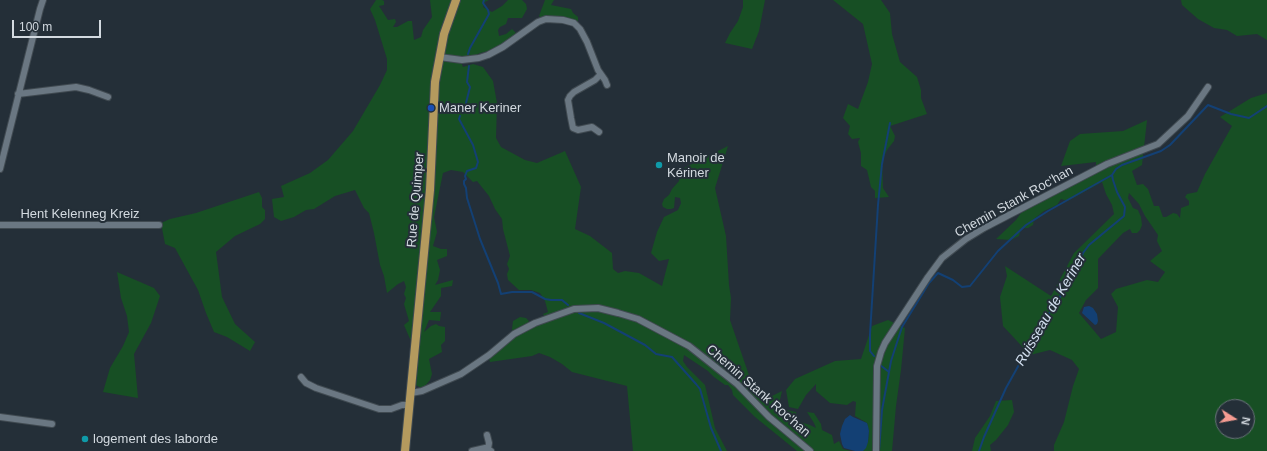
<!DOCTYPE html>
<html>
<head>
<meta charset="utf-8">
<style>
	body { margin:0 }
	#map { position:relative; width:1267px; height:451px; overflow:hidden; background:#242f38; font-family:Arial,sans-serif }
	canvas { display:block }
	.north { position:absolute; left:1215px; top:399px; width:40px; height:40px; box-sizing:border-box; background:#242f38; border:1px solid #6a737b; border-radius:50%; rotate:101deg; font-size:11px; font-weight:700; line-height:16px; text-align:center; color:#d3dae0 }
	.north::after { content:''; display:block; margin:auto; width:14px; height:18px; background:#f59c92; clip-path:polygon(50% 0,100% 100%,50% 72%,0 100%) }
	.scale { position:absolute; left:12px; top:20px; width:89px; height:18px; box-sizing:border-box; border:2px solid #d3dae0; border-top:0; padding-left:5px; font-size:12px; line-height:14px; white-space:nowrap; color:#d3dae0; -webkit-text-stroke:3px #242f38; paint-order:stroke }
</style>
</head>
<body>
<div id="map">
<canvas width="1267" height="451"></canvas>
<div class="north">N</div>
<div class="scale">100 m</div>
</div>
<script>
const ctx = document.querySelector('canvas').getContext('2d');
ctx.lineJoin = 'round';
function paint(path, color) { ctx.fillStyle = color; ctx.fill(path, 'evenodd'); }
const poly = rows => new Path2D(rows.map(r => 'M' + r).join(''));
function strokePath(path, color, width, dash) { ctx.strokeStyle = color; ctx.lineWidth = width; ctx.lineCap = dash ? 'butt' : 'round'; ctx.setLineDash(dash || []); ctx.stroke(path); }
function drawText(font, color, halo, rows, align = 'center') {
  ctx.font = font + ' Arial,sans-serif'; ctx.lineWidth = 4; ctx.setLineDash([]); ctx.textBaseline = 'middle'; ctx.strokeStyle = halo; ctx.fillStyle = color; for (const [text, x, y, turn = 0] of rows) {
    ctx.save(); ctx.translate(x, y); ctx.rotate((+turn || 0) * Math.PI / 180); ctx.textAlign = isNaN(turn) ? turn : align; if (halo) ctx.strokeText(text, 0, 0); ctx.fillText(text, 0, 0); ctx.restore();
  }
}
const green = poly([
	[376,0,382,0,384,1,384,5,379,6,388,20,395,19,396,22,393,27,397,27,408,21,412,21,414,40,421,37,423,30,432,17,430,0,489,0,485,2,483,7,492,12,502,6,508,0,522,0,526,4,527,9,522,18,508,18,506,24,500,27,498,30,499,36,506,34,512,29,516,33,512,39,497,49,480,53,461,62,463,67,473,64,483,67,493,81,497,103,496,138,501,147,525,160,537,163,565,151,581,187,575,229,590,236,612,253,613,269,618,273,625,271,639,273,662,286,669,259,659,261,651,253,657,232,664,217,678,210,681,203,680,198,675,197,674,208,671,209,667,209,663,207,662,204,664,199,669,195,672,189,679,181,680,170,728,146,715,188,726,236,729,285,731,298,730,320,751,381,756,389,768,398,782,391,779,404,786,410,796,412,797,421,810,425,816,428,814,423,807,412,814,413,821,424,822,430,832,435,834,444,839,441,843,449,851,451,797,451,755,417,733,395,732,390,728,385,725,385,714,377,708,371,684,355,683,361,687,367,705,385,715,428,727,451,633,451,627,386,572,372,562,364,550,357,539,353,532,356,490,362,489,358,515,337,512,329,513,321,520,317,526,318,529,321,526,326,546,319,543,314,548,312,545,301,540,293,531,290,519,290,508,280,507,274,509,269,507,264,510,256,503,229,502,219,495,209,489,196,477,181,473,182,463,172,451,170,443,173,434,217,437,232,433,246,441,249,447,249,447,256,437,260,440,270,438,280,435,285,453,280,452,286,441,288,441,296,430,312,441,312,440,321,429,320,424,332,431,326,436,324,439,326,445,327,445,341,441,345,442,352,429,359,432,374,430,380,425,386,421,388,416,385,420,337,413,341,410,339,404,325,409,321,404,304,406,298,404,294,406,287,404,281,398,284,387,293,384,276,380,265,374,233,369,213,364,208,355,190,335,196,314,209,306,210,294,217,281,221,274,217,272,199,284,197,281,186,310,173,328,160,353,131,380,85,387,70,387,59,375,20,370,9],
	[545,0,554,0,551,5,571,9,573,13,578,17,578,21,572,21,565,18,556,16,541,18,539,16],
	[743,0,765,0,759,31,752,49,725,43,730,33,738,21,743,7],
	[833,0,881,0,890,13,892,34,900,62,917,77,921,90,921,98,927,114,890,126,895,136,894,141,887,150,882,161,883,188,889,197,875,198,875,191,871,187,867,170,861,166,861,153,858,142,860,138,852,139,848,134,850,126,843,118,848,104,858,109,868,82,872,64,863,24],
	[1181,0,1267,0,1267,40,1257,34,1237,36,1227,30,1214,28,1198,19,1182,5],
	[1267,93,1267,451,1054,451,1054,445,1064,422,1073,386,1079,369,1072,360,1050,350,1030,355,1003,326,1000,297,1007,276,1005,266,1051,296,1074,253,1114,214,1112,205,1106,194,1102,182,1073,198,1067,201,1061,199,1057,205,1044,211,1034,219,1033,225,1028,228,1021,228,1019,236,1011,240,996,239,1016,220,1021,213,1032,205,1074,180,1096,166,1096,162,1061,166,1070,141,1080,134,1123,131,1147,120,1142,165,1132,171,1137,185,1143,184,1148,189,1154,206,1159,206,1163,217,1166,217,1173,213,1177,214,1180,218,1181,208,1189,205,1189,201,1185,197,1187,194,1197,192,1205,174,1232,126,1220,117,1251,98],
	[1129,193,1139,204,1145,216,1158,235,1157,241,1162,251,1150,261,1165,272,1158,282,1147,280,1116,289,1111,294,1118,307,1116,332,1101,339,1079,313,1086,300,1098,288,1098,259,1123,233,1130,229,1132,233,1137,233,1140,230,1142,225,1141,217,1138,210,1133,208,1128,198],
	[1223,407,1247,407,1247,431,1223,431],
	[259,192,262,198,262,207,265,210,265,219,260,224,235,236,216,252,222,297,235,324,255,342,250,351,227,337,214,332,206,313,198,290,175,248,165,244,161,223,170,219,196,213],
	[117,272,154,288,160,296,151,323,134,354,138,398,103,392,110,368,123,346,129,332,127,316,121,298],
	[888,320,905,328,901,370,896,406,892,451,863,451,868,442,869,431,867,423,855,416,856,402,853,401,847,405,830,403,816,391,816,384,806,395,798,409,789,407,786,390,795,379,835,361,861,359,872,326],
	[1012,400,1014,412,1008,425,996,440,990,445,991,451,972,451,975,438,990,416,996,401]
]);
const water = poly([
	[1089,306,1093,308,1097,314,1098,321,1097,324,1095,325,1082,313,1084,307],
	[850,415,853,417,867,423,868,426,869,431,868,442,866,448,863,451,855,451,844,448,842,444,840,434,842,426,845,419]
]);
const stream = poly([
	[468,54,470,48,489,14,488,10,483,3,484,0],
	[466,103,470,87,467,82,469,66],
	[460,116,459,119,473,145,478,162,476,168,467,171,465,176,466,179,464,181,464,184,466,188,467,198,480,239,498,283,501,294,512,292,532,292,545,299,551,300,562,300,568,305],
	[579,313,604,323,645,345,656,354,672,357,696,384,700,389,711,428,721,451],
	[874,356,870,351,870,334,878,205,882,164,890,123],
	[880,365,889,372],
	[879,451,882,410,891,361,902,327,929,283,938,273,953,280,962,287,970,286,998,251,1026,225,1048,211,1112,175],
	[979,451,984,437,1006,388,1040,327,1060,297,1072,271,1078,264,1083,253,1089,245,1124,216,1125,207,1117,192,1113,180,1112,175,1116,169,1122,165,1161,151,1170,145,1208,105,1231,114,1249,118,1267,106]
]);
const minor = poly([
	[439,57,462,60,479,58,488,55,503,47,538,22,546,19,563,20,574,23,580,29,587,42,598,70,605,80,607,85],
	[18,94,76,87,89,90,108,97],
	[599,132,592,127,578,130,573,128,571,118,568,100,570,96,574,92,595,80,600,75],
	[0,169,40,9,43,0],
	[0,225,159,225],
	[301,377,306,383,316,388,379,409,391,409,402,405,410,405],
	[411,393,422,391,461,374,489,355,514,334,535,323,574,309,598,308,618,313,638,319,689,346,737,384,769,417,810,451],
	[0,417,52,424],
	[487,435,489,443,488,449],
	[472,451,485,448,491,451],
	[876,451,877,366,881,352,885,343,928,277,942,258,966,239,984,228,1107,164,1158,144,1188,116,1208,87]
]);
const major = poly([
	[405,451,430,190,435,82,444,34,456,0]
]);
const markers = [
	[431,108,4,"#1a4fb4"],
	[659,165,4,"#0f9aa8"],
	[85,439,4,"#0f9aa8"]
];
const poiNames = [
	["Maner Keriner",439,108],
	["Manoir de",667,158],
	["Kériner",667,173],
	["logement des laborde",93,439]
];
const streetNames = [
	["Rue de Quimper",416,200,-85],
	["Chemin Stank Roc'han",1014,202,-29],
	["Hent Kelenneg Kreiz",80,214],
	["Chemin Stank Roc'han",758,391,41]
];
const waterNames = [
	["Ruisseau de Keriner",1051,310,-60]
];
paint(green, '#174f24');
paint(water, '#134074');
strokePath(stream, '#134074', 2);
strokePath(minor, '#404a51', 8);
strokePath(major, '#404a51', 10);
strokePath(minor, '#6a7782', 6);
strokePath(major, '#b49a5e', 8);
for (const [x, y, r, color] of markers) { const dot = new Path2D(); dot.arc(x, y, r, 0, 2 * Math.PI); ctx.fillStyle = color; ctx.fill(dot); strokePath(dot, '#242f38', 1.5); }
drawText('13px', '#d3dae0', '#242f38', poiNames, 'left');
drawText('13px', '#d3dae0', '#242f38', streetNames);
drawText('italic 14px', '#d3e0f0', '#242f38', waterNames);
</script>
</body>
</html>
